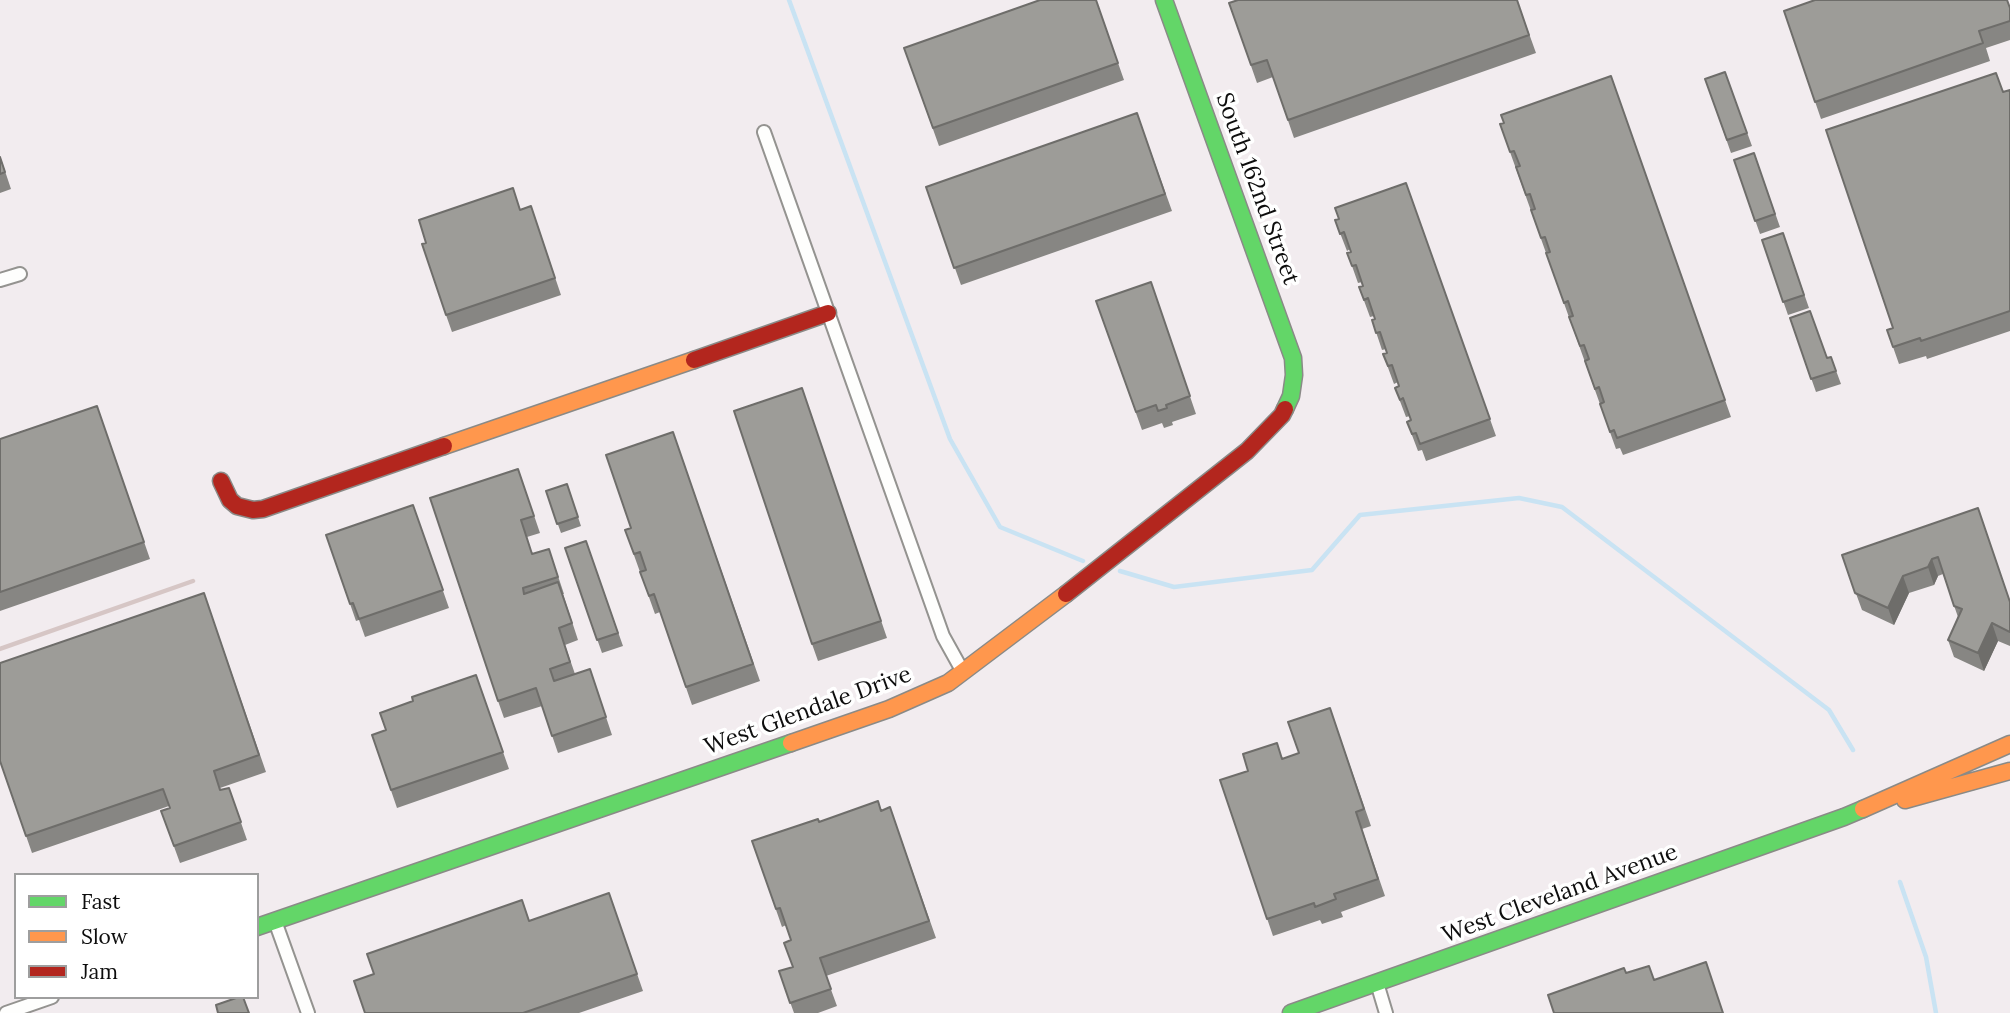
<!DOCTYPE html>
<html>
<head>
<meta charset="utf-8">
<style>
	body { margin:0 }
	#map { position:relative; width:2010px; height:1013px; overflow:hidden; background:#faf9f2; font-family:Lora,serif }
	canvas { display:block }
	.legend { position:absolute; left:14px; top:873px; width:245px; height:126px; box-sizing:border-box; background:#fff; border:2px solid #9e9e9e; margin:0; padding:9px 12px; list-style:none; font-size:21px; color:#0d0d0d }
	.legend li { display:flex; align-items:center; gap:14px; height:35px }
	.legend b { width:35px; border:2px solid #9e9e9e }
</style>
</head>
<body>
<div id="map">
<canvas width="2010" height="1013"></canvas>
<ul class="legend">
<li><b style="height:9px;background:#63d668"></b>Fast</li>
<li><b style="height:9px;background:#ff974d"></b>Slow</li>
<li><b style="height:9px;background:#b3261e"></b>Jam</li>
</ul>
</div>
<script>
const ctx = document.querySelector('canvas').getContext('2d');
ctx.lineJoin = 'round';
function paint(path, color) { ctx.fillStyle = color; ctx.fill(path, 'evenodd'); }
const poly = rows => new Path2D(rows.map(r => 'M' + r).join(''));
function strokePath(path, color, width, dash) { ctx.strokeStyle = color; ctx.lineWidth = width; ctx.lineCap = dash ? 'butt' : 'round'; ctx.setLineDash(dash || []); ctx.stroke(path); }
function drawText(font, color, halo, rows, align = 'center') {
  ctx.font = font + ' Lora,serif'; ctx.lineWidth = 7; ctx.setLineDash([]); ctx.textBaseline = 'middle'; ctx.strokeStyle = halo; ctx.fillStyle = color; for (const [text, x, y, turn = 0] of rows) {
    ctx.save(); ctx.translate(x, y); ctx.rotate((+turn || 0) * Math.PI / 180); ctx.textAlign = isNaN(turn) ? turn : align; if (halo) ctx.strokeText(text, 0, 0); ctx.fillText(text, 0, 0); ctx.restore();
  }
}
const industrial = poly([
	[0,0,2010,0,2010,1013,0,1013],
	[16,875,257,875,257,997,16,997]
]);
const stream = poly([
	[789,0,950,439,1000,527,1083,561],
	[1120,571,1174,587,1312,570,1360,515,1519,498,1562,507,1829,710,1853,750],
	[1900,882,1926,957,1936,1013]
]);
const street = poly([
	[764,132,943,636,963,672],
	[0,280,20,274],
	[275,921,308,1013],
	[1377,983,1386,1013],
	[6,1013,52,997]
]);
const fast = poly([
	[1164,0,1293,358,1294,375,1291,396,1285,409],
	[257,927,791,743],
	[1291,1013,1844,817,1863,809]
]);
const slow = poly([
	[444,446,694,360],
	[791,743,889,709,948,683,1066,594],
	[1905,800,2010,771],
	[1863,809,2010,744]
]);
const jam = poly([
	[694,360,828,313],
	[221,481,230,500,237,506,253,510,263,509,444,446],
	[1066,594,1247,451,1282,415,1285,409]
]);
const rail = poly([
	[0,649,193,581]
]);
const wall = poly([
	[1096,0,1124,80,939,146,904,48],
	[1517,0,1536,53,1294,138,1273,77,1257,83,1229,3],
	[2010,7,2010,40,1986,48,1990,61,1821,119,1784,11],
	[1725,72,1752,146,1731,153,1705,79],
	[1611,76,1731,417,1623,455,1620,448,1616,449,1500,124],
	[2010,90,2010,331,1927,359,1926,356,1899,364,1887,330,1893,328,2003,92],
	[1137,113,1172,211,961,285,926,187],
	[1754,153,1780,227,1760,234,1734,160],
	[0,156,11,189,0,193],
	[1406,183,1496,436,1426,461,1422,450,1418,451,1407,422,1411,420,1410,416,1406,417,1395,388,1399,386,1398,382,1394,384,1383,354,1387,353,1386,349,1382,350,1372,320,1375,319,1374,316,1370,317,1359,287,1363,286,1362,282,1358,283,1352,266,1350,249,1347,251,1335,220],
	[531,206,561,295,452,332,446,315,521,209],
	[1783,233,1809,308,1788,315,1762,240],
	[1151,282,1196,414,1172,422,1173,425,1164,428,1162,423,1142,430,1096,301],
	[1790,318,1827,358,1831,357,1841,384,1816,392],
	[802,388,887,638,818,661,812,644],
	[97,406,150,559,0,611,0,439],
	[673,432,760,681,692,705,660,612,655,614,625,530,631,528],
	[567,484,581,526,561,533,546,491],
	[524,486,540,533,527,537,532,554,549,549,564,594,563,594,578,640,565,645,575,674,590,669,612,735,558,753,542,706,504,718,498,701],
	[413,505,449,608,365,637,359,620,356,621,326,535],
	[1978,508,2010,601,2010,646,1998,641,1984,671,1954,657,1948,640,1958,617,1943,574,1938,576,1934,585,1909,593,1894,625,1862,610,1842,555],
	[586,541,623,646,602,653,565,548],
	[204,593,266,772,220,788,221,790,229,788,247,840,180,863,161,811,170,808,169,806,32,853,0,761],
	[476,675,509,769,397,808,372,735,386,730,413,701],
	[1330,708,1371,826,1362,829,1385,896,1341,912,1343,917,1322,924,1320,920,1273,936,1220,780,1299,753],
	[890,807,936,938,826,976,837,1006,818,1013,794,1013,779,971,793,967,791,940,786,925,782,927,752,841,819,822,881,811],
	[609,893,643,991,579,1013,365,1013,529,921]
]);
const shadedWall = poly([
	[1932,559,1938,576,1934,585,1928,567],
	[1903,576,1909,593,1894,625,1888,608],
	[1992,623,1998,641,1984,671,1978,653]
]);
const building = poly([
	[1040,0,1096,0,1118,63,933,128,904,48,1040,0],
	[1238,0,1517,0,1529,35,1288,120,1267,60,1251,65,1229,3,1238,0],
	[1815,0,2007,0,2010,8,2010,21,1979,31,1983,43,1815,102,1784,11,1815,0],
	[1725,72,1747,133,1727,140,1705,79,1725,72],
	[1996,73,2003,92,2010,90,2010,311,1921,341,1920,338,1893,347,1887,330,1893,328,1826,130,1996,73],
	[1611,76,1725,400,1617,438,1614,430,1610,432,1600,404,1604,402,1599,387,1595,389,1585,361,1589,359,1584,345,1580,346,1569,317,1573,316,1568,301,1564,303,1546,253,1550,252,1545,237,1541,238,1531,210,1535,209,1530,194,1526,195,1516,167,1520,166,1514,151,1510,152,1500,124,1504,123,1501,115,1611,76],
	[1137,113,1165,194,954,268,926,187,1137,113],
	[1754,153,1775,214,1755,221,1734,160,1754,153],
	[0,157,5,172,0,174,0,157],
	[1406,183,1490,419,1420,444,1416,433,1412,434,1407,422,1411,420,1403,398,1400,400,1395,388,1399,386,1392,365,1388,366,1383,354,1387,353,1380,332,1376,333,1372,320,1375,319,1368,298,1364,300,1359,287,1363,286,1356,265,1352,266,1347,253,1351,252,1344,232,1340,234,1335,220,1339,219,1335,208,1406,183],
	[513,188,520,210,531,206,555,278,446,315,422,244,426,243,419,220,513,188],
	[1783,233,1804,295,1783,302,1762,240,1783,233],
	[1151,282,1190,396,1166,405,1167,408,1158,411,1156,405,1136,412,1096,301,1151,282],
	[1810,311,1827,358,1831,357,1836,371,1811,379,1790,318,1810,311],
	[802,388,881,621,812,644,734,411,802,388],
	[97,406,144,542,0,592,0,439,97,406],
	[673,432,753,664,686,687,654,594,649,596,640,572,646,570,640,552,634,554,625,530,631,528,606,455,673,432],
	[518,469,534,516,521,520,532,554,549,549,558,577,523,588,524,594,558,582,572,623,559,628,570,662,550,669,554,681,590,669,606,717,552,736,536,688,498,701,430,498,518,469],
	[567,484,578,517,557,524,546,491,567,484],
	[413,505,443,590,359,619,353,603,350,604,326,535,413,505],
	[1978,508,2010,602,2010,632,1992,623,1978,653,1948,640,1962,609,1954,606,1938,557,1932,559,1928,567,1903,576,1888,608,1855,593,1842,555,1978,508],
	[586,541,618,633,597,640,565,548,586,541],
	[204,593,259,755,214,771,220,790,229,788,241,822,174,846,161,811,170,808,163,789,26,836,0,761,0,663,204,593],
	[476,675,503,752,391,790,372,735,386,730,380,713,413,701,412,697,476,675],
	[1330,708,1364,809,1356,812,1378,879,1334,894,1336,899,1315,907,1314,903,1267,919,1220,780,1248,771,1243,754,1277,743,1282,759,1299,753,1288,722,1330,708],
	[878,801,881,811,890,807,929,921,820,958,831,989,790,1003,779,971,793,967,784,943,791,940,780,908,776,909,752,841,818,819,819,822,878,801],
	[609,893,637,974,523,1013,365,1013,354,981,374,974,367,954,522,900,529,921,609,893],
	[1706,962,1723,1013,1554,1013,1548,995,1624,968,1626,973,1649,966,1654,980,1706,962],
	[239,997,243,997,249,1013,218,1013,216,1005,239,997]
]);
const streetNames = [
	["South 162nd Street",1257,189,70],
	["West Glendale Drive",808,711,-20],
	["West Cleveland Avenue",1560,894,-20]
];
paint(industrial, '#f2ecef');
strokePath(stream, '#c9e3f3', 4.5);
strokePath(street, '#949390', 16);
strokePath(fast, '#8a8a87', 19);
strokePath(slow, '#8a8a87', 19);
strokePath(jam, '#8a8a87', 19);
strokePath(street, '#fefefd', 12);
strokePath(fast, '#63d668', 16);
strokePath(slow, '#ff974d', 16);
strokePath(jam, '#b3261e', 16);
strokePath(rail, '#d6c6c5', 4.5);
paint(wall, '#878683');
paint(shadedWall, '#6e6d6a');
paint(building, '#9d9c98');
strokePath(building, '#6e6d6a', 2);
drawText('23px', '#0d0d0d', '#fff', streetNames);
</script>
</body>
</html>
